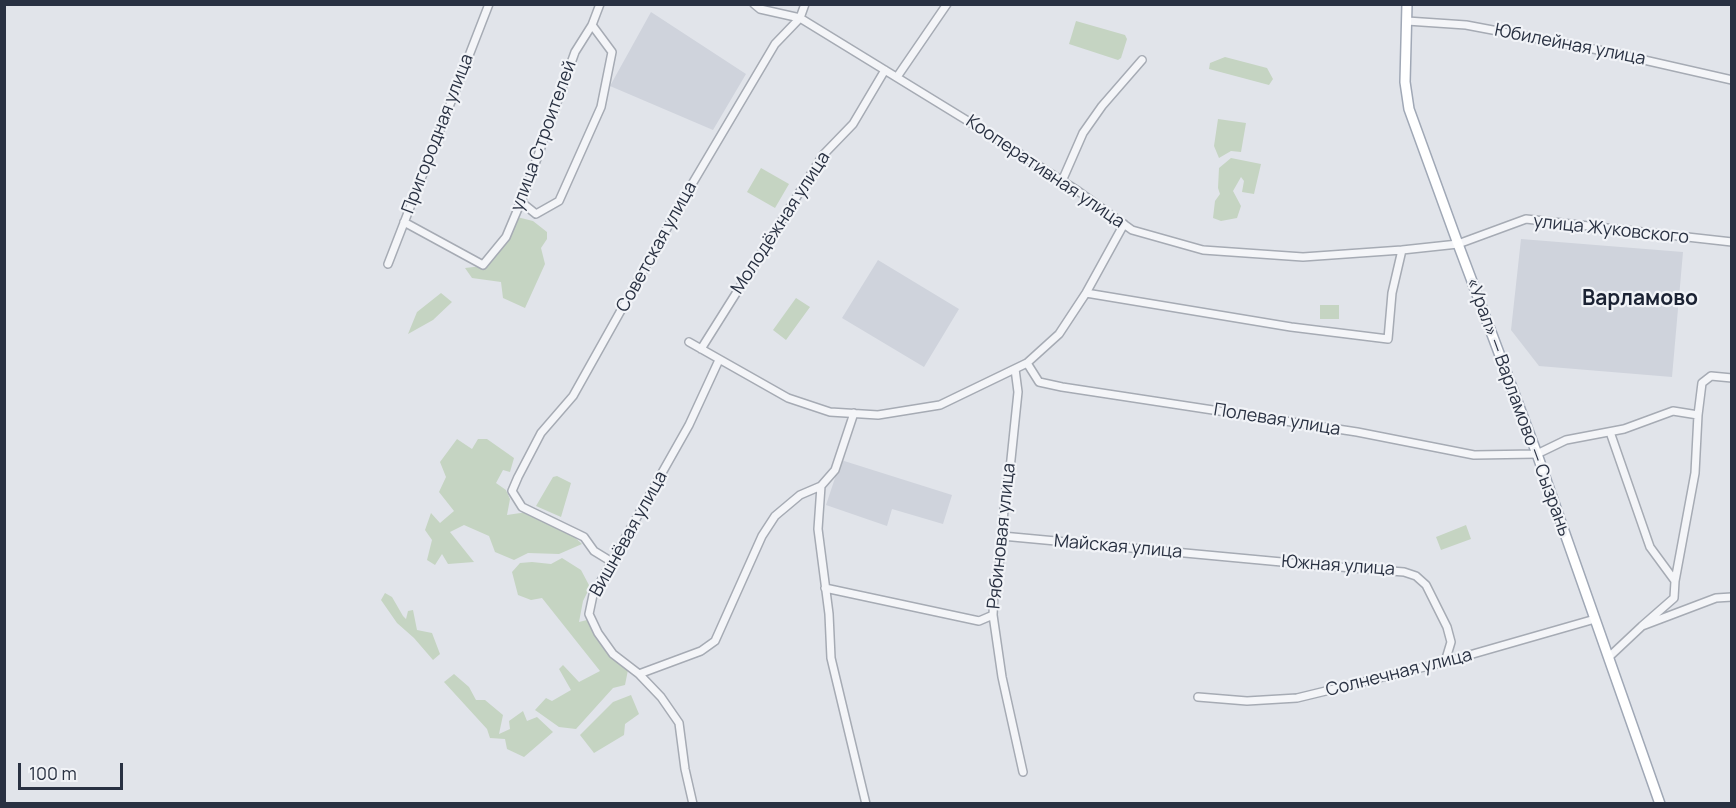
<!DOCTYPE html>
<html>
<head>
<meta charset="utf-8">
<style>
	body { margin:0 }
	#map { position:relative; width:1736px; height:808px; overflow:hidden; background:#e1e4ea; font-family:Manrope,sans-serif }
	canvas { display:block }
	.frame { position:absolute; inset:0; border:6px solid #293142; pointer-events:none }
	.scale { position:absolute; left:18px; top:763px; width:105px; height:27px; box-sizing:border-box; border:3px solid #293142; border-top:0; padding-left:8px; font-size:18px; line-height:21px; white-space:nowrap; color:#293142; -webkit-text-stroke:4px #f1f3f7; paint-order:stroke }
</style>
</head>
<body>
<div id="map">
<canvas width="1736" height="808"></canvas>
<div class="frame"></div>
<div class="scale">100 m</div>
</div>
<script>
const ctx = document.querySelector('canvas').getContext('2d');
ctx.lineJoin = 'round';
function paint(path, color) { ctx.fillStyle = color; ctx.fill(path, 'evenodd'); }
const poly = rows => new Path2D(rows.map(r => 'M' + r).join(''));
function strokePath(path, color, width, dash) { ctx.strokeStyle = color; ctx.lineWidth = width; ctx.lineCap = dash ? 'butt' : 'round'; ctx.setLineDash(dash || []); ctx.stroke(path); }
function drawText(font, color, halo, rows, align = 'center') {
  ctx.font = font + ' Manrope,sans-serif'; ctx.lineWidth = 4.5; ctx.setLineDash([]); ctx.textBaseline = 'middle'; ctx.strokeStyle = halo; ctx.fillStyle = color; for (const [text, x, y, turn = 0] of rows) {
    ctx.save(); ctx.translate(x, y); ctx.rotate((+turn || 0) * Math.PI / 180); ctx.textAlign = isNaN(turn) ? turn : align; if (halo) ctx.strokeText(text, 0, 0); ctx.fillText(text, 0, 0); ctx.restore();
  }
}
const built = poly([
	[651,12,746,74,713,130,610,86],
	[1521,239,1683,252,1672,377,1539,366,1511,330],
	[878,260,959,309,924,367,842,318],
	[841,460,952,495,943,524,892,509,887,526,826,505]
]);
const green = poly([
	[1076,21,1125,35,1127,39,1121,58,1118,60,1069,44],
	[1225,57,1267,68,1273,79,1269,85,1209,69,1210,63],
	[1218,119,1246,123,1241,152,1231,151,1219,158,1214,146],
	[1231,158,1261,164,1254,194,1242,192,1244,181,1241,177,1233,191,1241,206,1237,218,1221,221,1213,218,1215,201,1220,194,1218,188,1219,168],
	[761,168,789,184,775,208,747,192],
	[517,217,533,221,547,232,547,239,541,248,545,264,525,308,503,298,501,282,472,278,465,268,482,266,507,243],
	[441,293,452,302,433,320,408,334,417,312],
	[796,298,810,307,786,340,773,330],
	[1320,305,1339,305,1339,319,1320,319],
	[457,439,472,449,478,439,487,439,514,458,510,472,503,470,496,483,506,490,510,499,507,515,527,512,569,532,582,544,559,554,528,553,514,560,495,552,489,536,464,525,450,532,474,562,448,564,442,554,435,565,427,560,432,540,425,530,431,513,440,523,454,511,439,492,446,477,440,462],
	[557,476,571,483,561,517,536,506,553,477],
	[1466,525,1471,539,1441,550,1436,537],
	[562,558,581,570,590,587,583,601,579,622,587,620,611,658,628,670,625,685,613,688,576,729,559,727,535,710,546,698,552,701,571,690,559,669,563,665,579,682,600,671,542,598,531,600,518,595,512,572,520,563,532,562,551,564],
	[385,593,392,597,403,616,406,619,408,611,413,610,417,630,432,633,440,654,433,660,414,638,397,623,381,600],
	[454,674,469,687,476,700,485,700,503,715,499,734,510,729,509,721,523,711,527,721,537,717,553,732,524,757,507,749,505,739,490,738,487,729,444,682],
	[631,695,639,714,625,724,624,735,594,753,580,735,613,702]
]);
const minor = poly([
	[754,4,760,9,800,18,989,134,1078,191,1132,230,1203,250,1303,257,1402,250,1458,244,1526,219,1732,242],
	[1407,21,1466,25,1609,52,1732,80],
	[897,77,947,4],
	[1062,181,1083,133,1102,106,1142,60],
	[521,202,536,214,559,201,601,107,612,52,592,25],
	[404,222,483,265,506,237,525,192,575,52,592,25,600,4],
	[388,264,489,4],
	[1086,293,1291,327,1388,339,1392,293,1402,250],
	[689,342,788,398,830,412,878,415,940,405,1027,363,1059,334,1086,293,1124,224],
	[701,349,823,155,853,124,885,70],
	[1027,363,1039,382,1062,387,1357,432,1474,455,1537,454,1566,440,1624,429,1673,411,1698,415],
	[1015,369,1018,392,1010,469,1005,494,1001,554,994,593,993,615,1002,677,1023,772],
	[854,413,835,470,821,486,818,529,829,614,831,658,866,804],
	[1610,432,1650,547,1675,581,1674,598,1642,626],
	[1002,536,1314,565,1404,572,1416,576,1426,585,1447,627,1451,642,1445,662],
	[612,562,594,551,584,537,522,507,512,491,518,477,541,433,573,396,685,196,775,44,800,18,805,4],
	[1675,581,1695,473,1698,415,1702,383,1711,376,1732,378],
	[825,588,979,621,993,615],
	[1609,657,1642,626,1716,598,1732,597],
	[639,674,701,651,715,641,762,536,775,516,800,495,821,486],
	[1198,697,1247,701,1297,698,1445,662,1595,619],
	[693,804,685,769,679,723,661,697,639,674,613,654,598,633,589,614,593,595,689,425,719,360]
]);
const major = poly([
	[1407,4,1405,82,1409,109,1458,244,1537,454,1660,804]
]);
const streetNames = [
	["Юбилейная улица",1570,45,11],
	["Пригородная улица",438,134,-69],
	["улица Строителей",544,136,-70],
	["Кооперативная улица",1045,172,34],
	["Молодёжная улица",781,223,-57],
	["улица Жуковского",1611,230,6],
	["Советская улица",657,247,-61],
	["«Урал» — Варламово — Сызрань",1518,407,70],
	["Полевая улица",1277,420,9],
	["Вишнёвая улица",629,534,-61],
	["Рябиновая улица",1002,536,-84],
	["Майская улица",1118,547,5],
	["Южная улица",1338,566,4],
	["Солнечная улица",1399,673,-14]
];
const quarterNames = [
	["Варламово",1640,299]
];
paint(built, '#cfd3dc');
paint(green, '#c5d4c2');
strokePath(minor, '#a6abb4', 10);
strokePath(major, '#a0a8b6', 12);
strokePath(minor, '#f4f5f8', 7);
strokePath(major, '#fff', 9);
drawText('18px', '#293142', '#f1f3f7', streetNames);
drawText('bold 21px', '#1b2233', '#f1f3f7', quarterNames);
</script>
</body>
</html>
